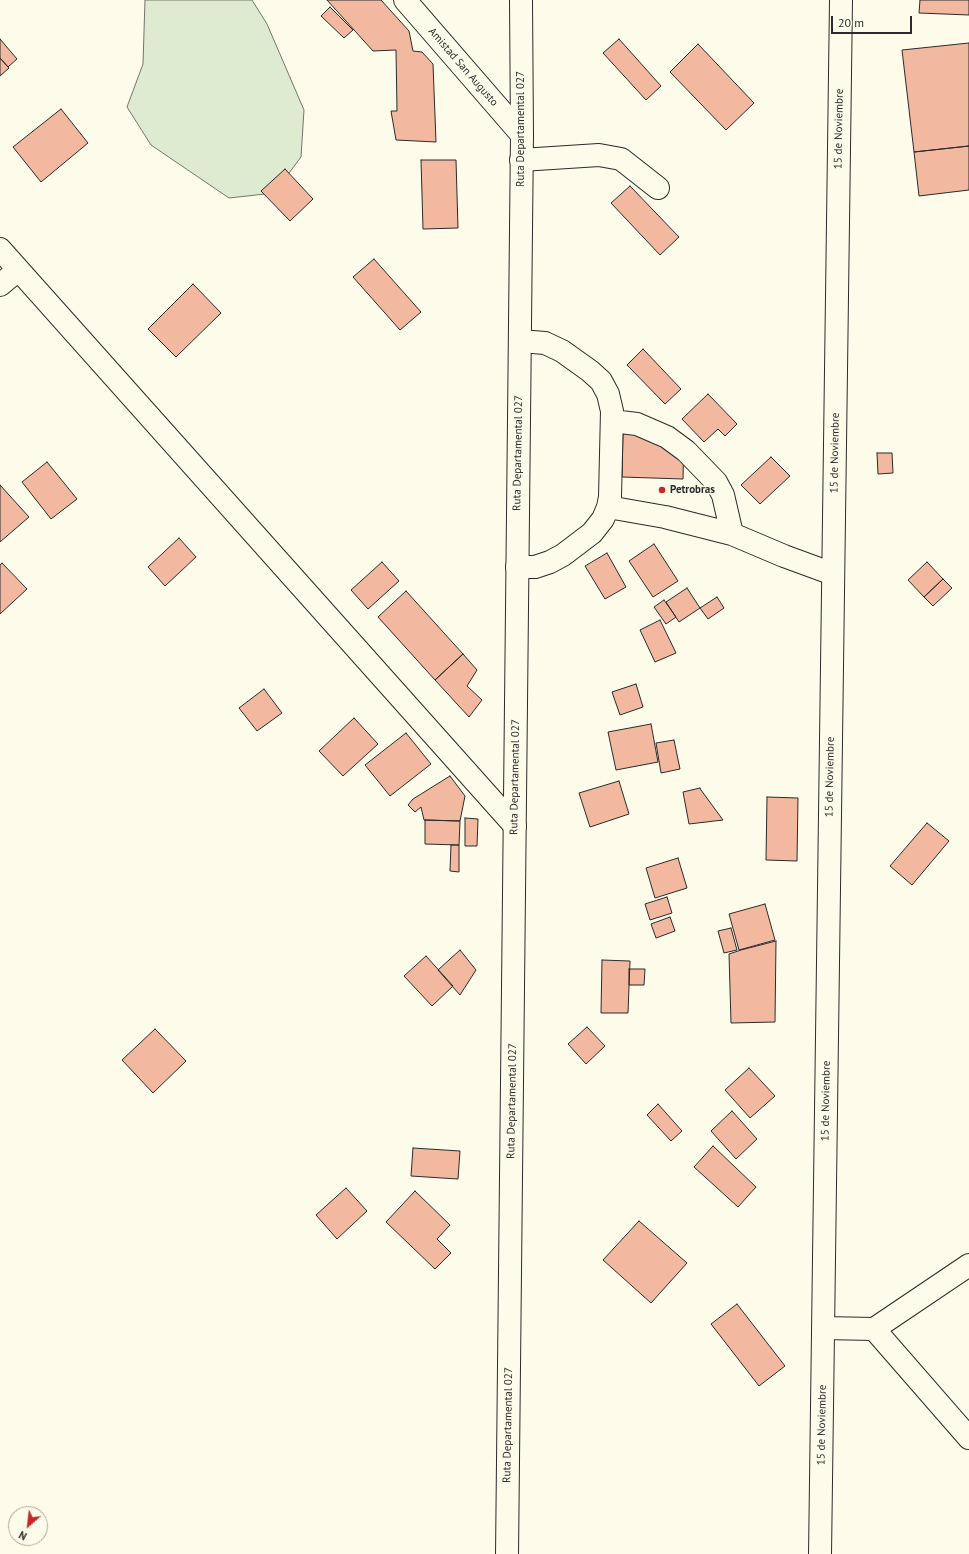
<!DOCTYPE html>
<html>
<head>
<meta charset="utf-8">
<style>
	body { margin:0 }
	#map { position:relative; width:969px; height:1554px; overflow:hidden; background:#fdfbea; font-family:"PT Sans",sans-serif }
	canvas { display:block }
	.north { position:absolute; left:8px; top:1506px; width:40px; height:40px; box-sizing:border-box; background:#fdfbea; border:1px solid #a9a89e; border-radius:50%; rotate:208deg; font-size:11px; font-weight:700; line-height:16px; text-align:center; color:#2b2b2b }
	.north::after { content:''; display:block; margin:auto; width:14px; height:18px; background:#c62828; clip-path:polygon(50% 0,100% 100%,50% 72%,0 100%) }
	.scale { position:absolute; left:831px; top:16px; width:81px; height:18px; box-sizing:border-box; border:2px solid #2b2b2b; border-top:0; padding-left:5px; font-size:12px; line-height:14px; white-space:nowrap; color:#2b2b2b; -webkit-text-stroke:3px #fdfbea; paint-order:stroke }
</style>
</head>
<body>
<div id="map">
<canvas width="969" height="1554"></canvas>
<div class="north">N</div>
<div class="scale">20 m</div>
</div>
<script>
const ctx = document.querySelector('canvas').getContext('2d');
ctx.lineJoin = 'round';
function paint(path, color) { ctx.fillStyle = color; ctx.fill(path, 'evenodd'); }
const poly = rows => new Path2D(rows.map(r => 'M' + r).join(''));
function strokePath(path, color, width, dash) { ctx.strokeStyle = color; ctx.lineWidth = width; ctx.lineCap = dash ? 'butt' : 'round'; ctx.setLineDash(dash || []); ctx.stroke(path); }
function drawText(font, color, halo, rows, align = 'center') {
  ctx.font = font + ' "PT Sans",sans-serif'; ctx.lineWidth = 3; ctx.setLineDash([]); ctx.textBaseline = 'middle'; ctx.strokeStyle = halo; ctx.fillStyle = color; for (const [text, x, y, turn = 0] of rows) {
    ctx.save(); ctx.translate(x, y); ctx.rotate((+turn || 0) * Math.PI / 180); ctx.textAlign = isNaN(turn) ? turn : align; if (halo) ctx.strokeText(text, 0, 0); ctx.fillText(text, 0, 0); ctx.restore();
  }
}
const green = poly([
	[145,0,252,0,267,24,304,110,301,157,274,193,229,198,151,145,127,107,143,64,145,0]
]);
const building = poly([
	[327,0,381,0,409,31,413,51,422,52,433,64,436,142,396,140,391,111,397,111,396,50,373,51,327,0],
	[920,0,969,0,969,15,919,13,920,0],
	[330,7,353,30,344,38,321,16,330,7],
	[0,39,17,59,8,67,0,58,0,39],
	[619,39,661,86,646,100,603,53,619,39],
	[969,43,969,146,914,152,902,50,969,43],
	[698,44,754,103,726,130,670,72,698,44],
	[0,58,9,68,0,76,0,58],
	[61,109,88,143,41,182,13,147,61,109],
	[969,146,969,190,919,196,914,152,969,146],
	[421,160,456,160,458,228,423,229,421,160],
	[285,169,313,199,290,221,261,191,285,169],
	[630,186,679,237,660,255,611,203,630,186],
	[374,259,421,312,400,330,353,277,374,259],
	[193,284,221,313,176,357,148,329,193,284],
	[643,349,681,389,665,404,627,365,643,349],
	[708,394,737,424,725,436,718,429,704,442,682,419,708,394],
	[623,433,684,436,683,479,622,477,623,433],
	[877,453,892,453,893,473,878,474,877,453],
	[771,457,790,476,760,504,741,485,771,457],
	[47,462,77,499,51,519,22,482,47,462],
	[0,485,29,517,0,542,0,485],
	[179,538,196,557,165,586,148,567,179,538],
	[654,544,678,581,653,597,629,561,654,544],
	[607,553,626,587,605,599,585,566,607,553],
	[382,562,399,581,368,609,351,590,382,562],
	[927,562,943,579,924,597,908,580,927,562],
	[2,563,27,589,0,614,0,565,2,563],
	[943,579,952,588,933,606,924,597,943,579],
	[687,588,700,608,679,622,666,602,687,588],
	[406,591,463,654,435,680,378,617,406,591],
	[717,597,724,608,708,619,700,608,717,597],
	[664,600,676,617,666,624,654,607,664,600],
	[660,620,676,653,655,662,640,630,660,620],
	[463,654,477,670,467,686,482,700,469,717,435,680,463,654],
	[636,684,643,707,620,715,612,692,636,684],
	[264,689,282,713,257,731,239,708,264,689],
	[354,718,378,744,343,776,319,751,354,718],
	[651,724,658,762,616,770,608,732,651,724],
	[406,733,431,764,390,796,365,765,406,733],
	[674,740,680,769,661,773,656,743,674,740],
	[450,776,465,796,460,821,424,820,421,807,415,812,408,805,413,799,450,776],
	[619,781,629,814,590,827,579,793,619,781],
	[700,788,701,790,723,820,689,824,683,792,700,788],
	[767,797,798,798,797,861,766,860,767,797],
	[465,818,478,819,477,846,465,846,465,818],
	[425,820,460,821,459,845,425,844,425,820],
	[927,823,949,841,912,885,890,866,927,823],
	[451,845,459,845,459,872,450,871,451,845],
	[678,858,687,888,655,898,646,868,678,858],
	[667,897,672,913,650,920,645,904,667,897],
	[765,904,775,940,739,950,729,914,765,904],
	[670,917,675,931,656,938,651,924,670,917],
	[731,928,737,950,724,953,718,931,731,928],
	[776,941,775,1022,731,1023,729,954,741,950,776,941],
	[460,950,476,970,460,995,438,970,460,950],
	[426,956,453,986,432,1006,404,976,426,956],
	[602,960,630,961,628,1013,601,1013,602,960],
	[629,969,645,969,644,985,629,985,629,969],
	[587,1027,605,1046,586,1064,568,1044,587,1027],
	[155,1029,186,1061,153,1093,122,1060,155,1029],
	[749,1068,775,1096,750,1118,725,1090,749,1068],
	[658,1104,682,1131,671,1141,647,1115,658,1104],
	[732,1111,757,1139,736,1159,711,1131,732,1111],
	[713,1146,756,1187,738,1207,694,1167,713,1146],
	[413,1148,460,1151,458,1179,411,1176,413,1148],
	[346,1188,367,1211,337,1239,316,1215,346,1188],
	[415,1191,450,1225,437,1239,451,1253,435,1269,386,1222,415,1191],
	[639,1221,687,1263,651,1303,603,1260,639,1221],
	[737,1304,785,1366,759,1386,711,1324,737,1304]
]);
const minor = poly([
	[405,0,522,135],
	[521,160,599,155,621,159,658,188],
	[0,249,515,826],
	[0,285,18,270],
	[612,421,637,424,667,437,686,451,716,482,723,495,732,534],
	[608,507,665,517,732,534,784,556,833,574],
	[517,567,535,567,550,562,563,555,592,533,603,519,608,507,610,497,612,411,608,394,601,381,590,371,562,351,545,343,520,341],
	[823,1328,874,1329,969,1438],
	[874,1329,969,1265],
	[820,1554,841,0]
]);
const major = poly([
	[507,1554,522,135,521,0]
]);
const markers = [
	[662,490,4,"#c62828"]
];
const streetNames = [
	["Amistad San Augusto",463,67,49],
	["Ruta Departamental 027",521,129,-90],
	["15 de Noviembre",839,129,-89],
	["Ruta Departamental 027",518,453,-89],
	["15 de Noviembre",835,453,-89],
	["Ruta Departamental 027",515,777,-89],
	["15 de Noviembre",830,777,-89],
	["Ruta Departamental 027",512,1101,-89],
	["15 de Noviembre",826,1101,-89],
	["Ruta Departamental 027",508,1425,-89],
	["15 de Noviembre",822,1425,-89]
];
const poiNames = [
	["Petrobras",670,490]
];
paint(green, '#deebd1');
strokePath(green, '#74746e', 1);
paint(building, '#f2b8a0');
strokePath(building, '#2b2b2b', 1);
strokePath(minor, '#2b2b2b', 24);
strokePath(major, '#2b2b2b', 24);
strokePath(minor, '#fdfbea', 22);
strokePath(major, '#fdfbea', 22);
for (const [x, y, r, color] of markers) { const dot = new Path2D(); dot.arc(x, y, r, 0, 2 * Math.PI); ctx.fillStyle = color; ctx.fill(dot); strokePath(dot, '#fdfbea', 1.5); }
drawText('11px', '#2b2b2b', '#fdfbea', streetNames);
drawText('bold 11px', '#2b2b2b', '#fdfbea', poiNames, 'left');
</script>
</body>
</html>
